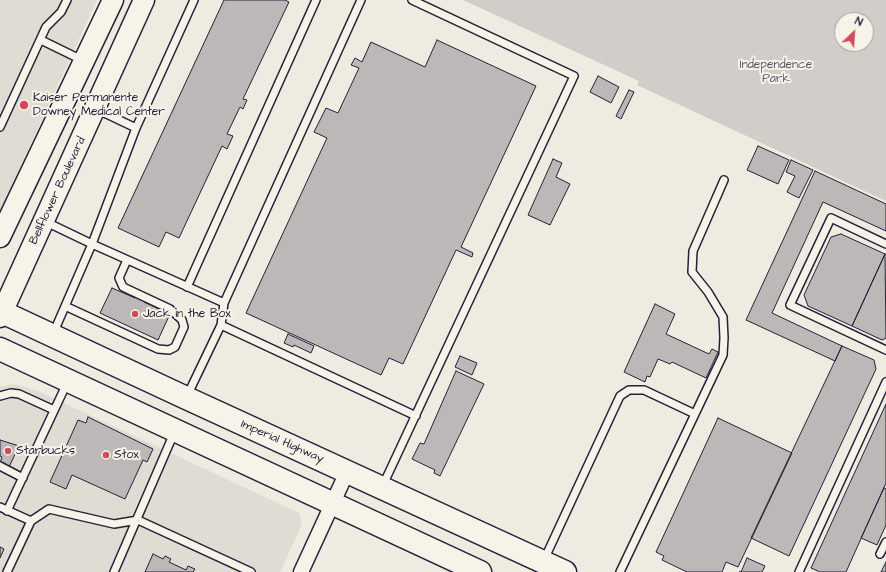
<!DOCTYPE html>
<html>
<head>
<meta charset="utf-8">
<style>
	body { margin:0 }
	#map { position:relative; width:886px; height:572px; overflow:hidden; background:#eeebe1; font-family:"Architects Daughter",sans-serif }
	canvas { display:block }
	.north { position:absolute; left:834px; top:12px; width:40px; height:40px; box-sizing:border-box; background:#f7f3e8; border:1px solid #a29fa3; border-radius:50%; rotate:25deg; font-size:11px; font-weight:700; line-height:16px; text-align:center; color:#22223b }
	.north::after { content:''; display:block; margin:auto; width:14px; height:18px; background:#d1495b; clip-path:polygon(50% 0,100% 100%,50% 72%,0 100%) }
</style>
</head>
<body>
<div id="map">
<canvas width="886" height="572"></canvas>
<div class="north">N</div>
</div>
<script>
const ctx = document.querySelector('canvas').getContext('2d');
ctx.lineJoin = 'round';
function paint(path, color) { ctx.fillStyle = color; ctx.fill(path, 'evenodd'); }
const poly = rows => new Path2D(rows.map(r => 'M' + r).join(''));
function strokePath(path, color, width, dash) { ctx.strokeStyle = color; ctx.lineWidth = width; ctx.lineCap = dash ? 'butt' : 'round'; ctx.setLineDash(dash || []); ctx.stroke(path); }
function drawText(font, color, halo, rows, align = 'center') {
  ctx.font = font + ' "Architects Daughter",sans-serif'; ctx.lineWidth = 4; ctx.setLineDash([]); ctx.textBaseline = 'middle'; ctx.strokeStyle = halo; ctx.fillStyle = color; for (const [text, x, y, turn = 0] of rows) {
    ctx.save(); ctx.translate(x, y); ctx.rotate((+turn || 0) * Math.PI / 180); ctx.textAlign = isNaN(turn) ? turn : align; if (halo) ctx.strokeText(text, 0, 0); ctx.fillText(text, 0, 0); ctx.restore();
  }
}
const built = poly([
	[0,0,97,0,0,211],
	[13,384,36,390,299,513,302,524,280,572,0,572,0,387]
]);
const green = poly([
	[463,0,886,0,886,201,637,85,639,81],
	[842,20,866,20,866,44,842,44]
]);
const building = poly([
	[224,0,285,0,289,2,243,99,247,100,243,109,240,107,227,134,233,136,227,149,222,146,179,238,166,232,159,247,118,228,224,0],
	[437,40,536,86,461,247,473,253,472,257,456,250,403,364,389,358,381,375,246,313,327,138,314,132,326,108,338,113,359,68,351,65,355,58,362,62,371,42,425,67,437,40],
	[598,76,619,87,611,103,590,92,598,76],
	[629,90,634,92,621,119,616,116,629,90],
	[758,146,789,160,778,184,747,170,758,146],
	[553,159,562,163,556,177,570,184,550,225,528,215,553,159],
	[791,160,813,170,799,198,787,192,795,176,786,172,791,160],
	[815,171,886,204,886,231,823,202,772,313,842,346,835,361,746,320,815,171],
	[841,234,885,254,852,326,808,306,804,295,831,237,841,234],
	[885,254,886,338,882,340,852,326,885,254],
	[112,288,135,298,137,294,145,298,144,302,170,314,158,340,100,313,112,288],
	[655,304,675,314,666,334,709,354,712,349,718,352,706,378,672,362,670,364,658,359,650,377,647,376,645,382,624,372,655,304],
	[288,334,314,346,311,353,294,345,293,347,284,343,288,334],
	[842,346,874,360,876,369,789,556,751,538,842,346],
	[460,356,477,363,472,375,455,367,460,356],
	[456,371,484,384,440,476,434,473,435,470,412,459,420,443,424,444,456,371],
	[886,404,886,483,846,572,820,572,811,568,886,404],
	[88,417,153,449,147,462,143,460,125,499,72,475,66,489,50,482,78,420,86,423,88,417],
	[718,418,792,453,738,567,726,562,722,572,687,572,662,560,664,556,656,552,718,418],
	[0,440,19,446,9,467,0,463,2,457,0,456,0,440],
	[884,488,886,489,886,525,877,545,861,538,884,488],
	[0,547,4,549,0,558,0,547],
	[153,554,163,559,165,556,171,559,169,562,186,570,188,566,195,569,193,572,145,572,153,554],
	[747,558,765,566,762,572,739,572,741,572,747,558],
	[886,562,886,572,881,572,886,562]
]);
const service = poly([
	[194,0,136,128,92,244,224,303],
	[41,40,82,60],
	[96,109,136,128],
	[0,127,46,27,61,12,67,0],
	[44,221,92,244,53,334],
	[886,244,831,218,790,305,886,350],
	[187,287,316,0],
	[65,306,158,349,169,350,175,347,184,327,182,320,170,309,123,287,119,278,127,260],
	[221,325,416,416],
	[0,396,11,393,19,394,54,410],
	[187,396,221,325,224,303,361,0],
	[0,466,23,478],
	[383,485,574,76,412,0],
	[0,507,31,521,7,572],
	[7,511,67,383],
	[31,521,49,509,114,524,138,520,251,572],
	[880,554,886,542],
	[544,560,620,396,629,390,644,390,695,414],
	[114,572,174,433],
	[620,572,723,355,724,338,723,317,708,292,692,272,693,251,724,180],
	[799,572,886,382]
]);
const minor = poly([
	[301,572,347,472]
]);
const secondary = poly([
	[0,237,113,0],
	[0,317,144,0]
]);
const primary = poly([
	[0,311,182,396,565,572],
	[0,349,480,572]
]);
const markers = [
	[24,105,5,"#d1495b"],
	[135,314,4,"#d1495b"],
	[8,451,4,"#d1495b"],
	[106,455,4,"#d1495b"]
];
const parkNames = [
	["Independence",776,65],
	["Park",776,79]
];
const poiNames = [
	["Kaiser Permanente",33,98],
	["Downey Medical Center",33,112],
	["Jack in the Box",143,314],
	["Starbucks",16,451],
	["Stox",114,455]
];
const streetNames = [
	["Bellflower Boulevard",58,191,-65],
	["Imperial Highway",282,442,24]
];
paint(built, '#dfdcd4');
paint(green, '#d1cdc9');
paint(building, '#bbb8b7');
strokePath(building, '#22223b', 1);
strokePath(service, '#22223b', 10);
strokePath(minor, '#22223b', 17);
strokePath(secondary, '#22223b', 23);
strokePath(primary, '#22223b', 25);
strokePath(service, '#f7f3e8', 7);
strokePath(minor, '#f7f3e8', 14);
strokePath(secondary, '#f7f3e8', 20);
strokePath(primary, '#f7f3e8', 22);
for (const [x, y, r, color] of markers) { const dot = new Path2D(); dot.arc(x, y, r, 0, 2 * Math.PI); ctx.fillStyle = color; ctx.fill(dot); strokePath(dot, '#f7f3e8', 1.5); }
drawText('12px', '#575566', '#f7f3e8', parkNames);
drawText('12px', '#22223b', '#f7f3e8', poiNames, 'left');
drawText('12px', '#22223b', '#f7f3e8', streetNames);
</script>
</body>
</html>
